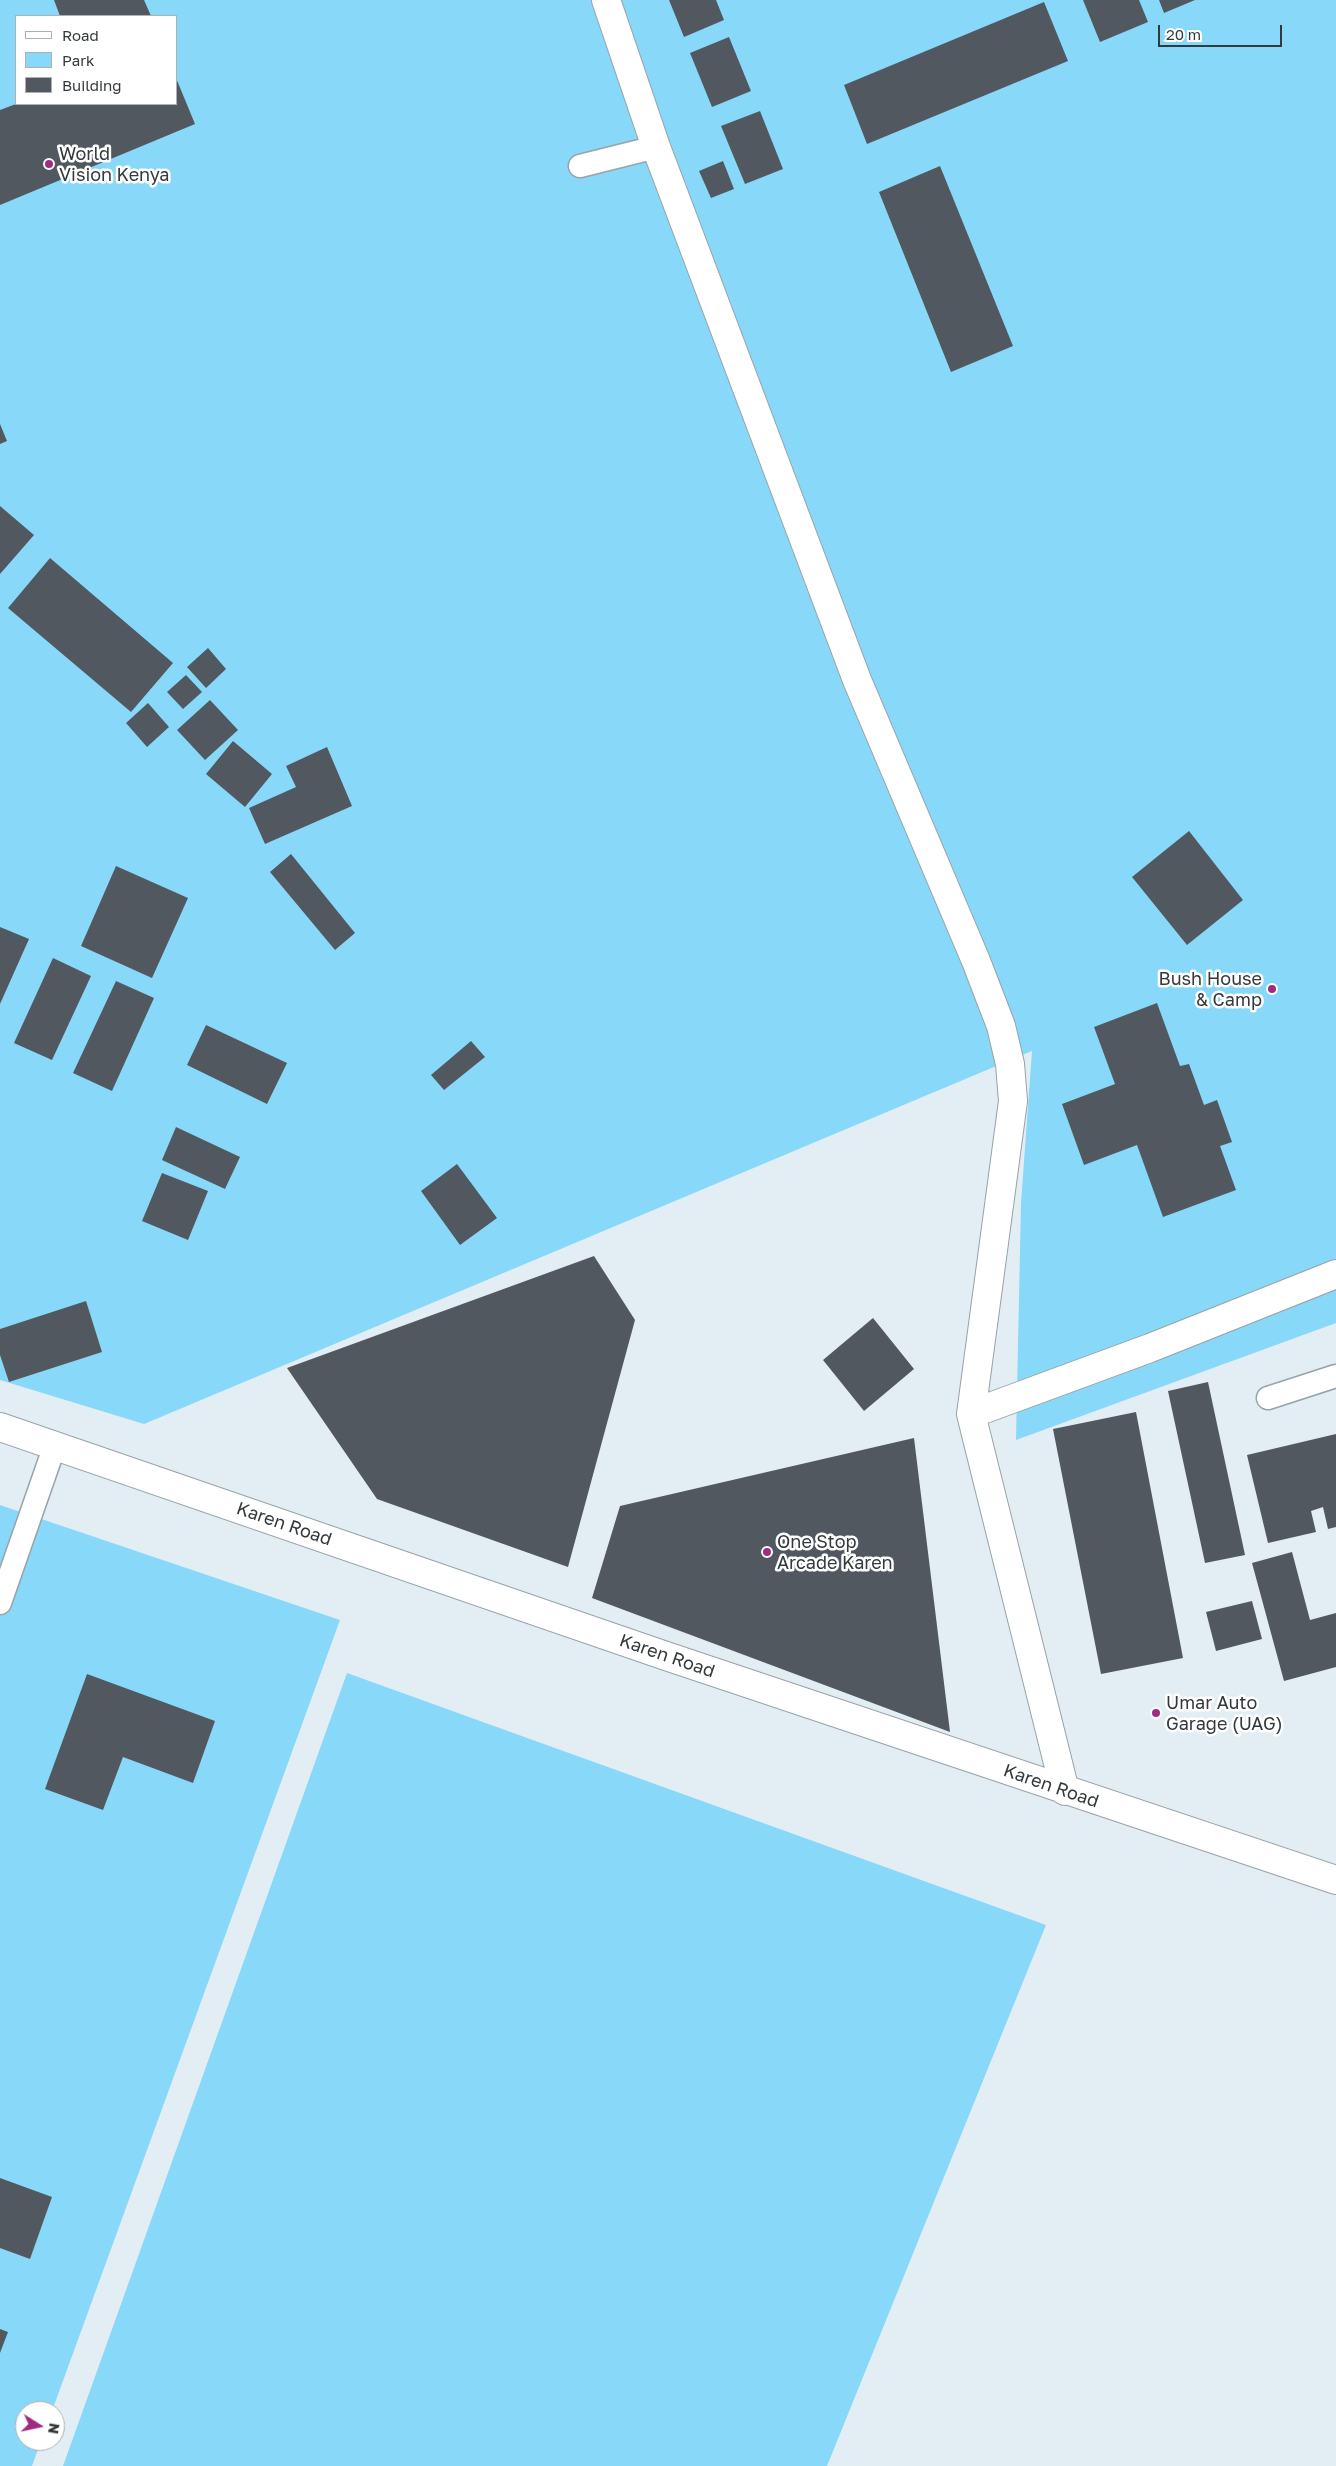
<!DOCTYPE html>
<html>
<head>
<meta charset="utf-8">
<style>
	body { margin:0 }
	#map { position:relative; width:1336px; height:2466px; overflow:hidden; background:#e2eef3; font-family:"Golos Text",sans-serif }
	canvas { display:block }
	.legend { position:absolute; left:15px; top:15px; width:162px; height:90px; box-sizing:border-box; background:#fff; border:1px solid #aeb0b1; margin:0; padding:6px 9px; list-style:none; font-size:15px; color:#34393b }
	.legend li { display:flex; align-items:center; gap:10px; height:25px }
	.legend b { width:25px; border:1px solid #aeb0b1 }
	.north { position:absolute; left:15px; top:2401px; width:50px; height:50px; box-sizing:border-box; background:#fff; border:1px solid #aeb0b1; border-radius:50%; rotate:100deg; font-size:14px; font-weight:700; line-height:20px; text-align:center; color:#34393b }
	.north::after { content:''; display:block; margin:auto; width:18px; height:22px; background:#a12a83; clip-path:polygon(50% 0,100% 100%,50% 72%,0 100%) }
	.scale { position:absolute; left:1158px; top:25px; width:124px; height:22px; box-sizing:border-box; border:2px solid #34393b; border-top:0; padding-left:6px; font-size:15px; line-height:18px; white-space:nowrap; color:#34393b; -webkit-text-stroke:4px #fff; paint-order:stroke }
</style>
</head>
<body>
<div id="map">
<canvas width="1336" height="2466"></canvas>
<ul class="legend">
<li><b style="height:6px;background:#fff"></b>Road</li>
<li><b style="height:14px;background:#88d8f9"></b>Park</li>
<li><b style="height:14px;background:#515860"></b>Building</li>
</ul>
<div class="north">N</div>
<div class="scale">20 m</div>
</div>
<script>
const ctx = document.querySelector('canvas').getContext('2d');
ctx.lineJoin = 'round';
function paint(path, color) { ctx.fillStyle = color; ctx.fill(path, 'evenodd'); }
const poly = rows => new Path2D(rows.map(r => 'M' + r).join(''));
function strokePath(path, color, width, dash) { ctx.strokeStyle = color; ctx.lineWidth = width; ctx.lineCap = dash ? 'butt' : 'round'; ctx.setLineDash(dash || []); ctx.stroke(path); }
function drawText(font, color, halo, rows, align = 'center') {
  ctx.font = font + ' "Golos Text",sans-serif'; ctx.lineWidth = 5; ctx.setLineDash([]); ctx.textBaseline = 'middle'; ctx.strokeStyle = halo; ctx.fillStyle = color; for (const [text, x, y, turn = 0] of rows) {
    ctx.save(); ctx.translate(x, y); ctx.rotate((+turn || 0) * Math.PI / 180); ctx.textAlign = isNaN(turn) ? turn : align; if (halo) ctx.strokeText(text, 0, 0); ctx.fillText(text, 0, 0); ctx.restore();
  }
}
const green = poly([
	[0,0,1336,0,1336,1323,1016,1440,1021,1203,1032,1051,144,1424,0,1380],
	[16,16,176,16,176,104,16,104],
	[0,1505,340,1620,52,2411,25,2411,25,2441,41,2441,32,2466,0,2466],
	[347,1673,1046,1925,827,2466,63,2466]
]);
const building = poly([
	[54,0,144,0,151,16,60,16],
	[669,0,716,0,724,20,684,37],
	[1083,0,1139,0,1148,22,1100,42],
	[1159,0,1195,0,1164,13],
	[1044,2,1068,61,867,144,844,85],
	[729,37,751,91,712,107,690,53],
	[176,78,195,124,0,205,0,110,16,104,176,104],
	[760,111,783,169,745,184,721,126],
	[723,161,734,189,711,198,699,171],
	[940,166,1013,346,951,372,879,192],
	[0,424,7,441,0,444],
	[0,506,34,535,0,574],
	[50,558,173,663,131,712,8,608],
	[208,648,226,669,206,688,187,667],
	[186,675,202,692,183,709,167,692],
	[210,700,238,730,205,760,177,730],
	[148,703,169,727,147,747,126,723],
	[233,741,272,774,245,807,206,774],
	[327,747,352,806,265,844,249,808,296,787,286,766],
	[1189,831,1243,900,1187,945,1132,877],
	[291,854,355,933,335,950,270,872],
	[116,866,188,898,152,978,81,946],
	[0,927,29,939,0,1004],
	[53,958,91,976,52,1060,14,1043],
	[116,981,154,998,112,1091,73,1073],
	[1157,1003,1180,1066,1189,1064,1204,1105,1217,1100,1232,1142,1220,1146,1236,1190,1163,1217,1137,1145,1084,1165,1062,1104,1115,1084,1094,1027],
	[206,1025,287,1063,267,1104,187,1065],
	[471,1041,485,1057,444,1090,431,1075],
	[176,1127,240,1157,225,1189,162,1160],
	[457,1164,497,1218,460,1245,421,1191],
	[162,1173,208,1191,188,1240,142,1221],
	[594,1256,635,1320,568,1567,377,1499,287,1368],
	[86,1301,102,1352,9,1382,0,1355,0,1329],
	[873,1318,914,1369,864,1411,823,1360],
	[1208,1382,1245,1555,1205,1563,1168,1391],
	[1136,1412,1183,1658,1101,1674,1053,1429],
	[1336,1434,1336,1527,1328,1529,1323,1507,1311,1511,1316,1532,1268,1543,1247,1455],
	[914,1438,950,1732,592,1598,620,1506],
	[1292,1552,1310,1620,1336,1613,1336,1667,1284,1681,1252,1563],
	[1252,1601,1262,1639,1216,1651,1206,1612],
	[87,1674,215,1721,193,1783,123,1757,103,1810,45,1789],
	[0,2178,52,2197,30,2259,0,2248],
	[0,2329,8,2332,0,2353]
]);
const lane = poly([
	[580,166,656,147],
	[1268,1398,1336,1376],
	[0,1603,55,1445]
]);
const street = poly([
	[606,0,656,147,857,680,976,961,1001,1026,1010,1064,1013,1101,971,1414,1065,1791],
	[971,1414,1150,1348,1336,1274],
	[0,1427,666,1656,1336,1880]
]);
const markers = [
	[49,164,5,"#a12a83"],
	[1272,989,5,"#a12a83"],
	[767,1552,5,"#a12a83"],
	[1156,1713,5,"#a12a83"]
];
const poiNames = [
	["World",59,154],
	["Vision Kenya",59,175],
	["Bush House",1262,979,"right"],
	["& Camp",1262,1000,"right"],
	["One Stop",777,1542],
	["Arcade Karen",777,1563],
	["Umar Auto",1166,1703],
	["Garage (UAG)",1166,1724]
];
const streetNames = [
	["Karen Road",284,1524,19],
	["Karen Road",667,1656,19],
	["Karen Road",1051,1786,19]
];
paint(green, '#88d8f9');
paint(building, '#515860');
strokePath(lane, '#97a3a8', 25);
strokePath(street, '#97a3a8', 30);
strokePath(lane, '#fff', 22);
strokePath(street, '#fff', 28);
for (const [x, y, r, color] of markers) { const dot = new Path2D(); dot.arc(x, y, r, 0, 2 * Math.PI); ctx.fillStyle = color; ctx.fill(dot); strokePath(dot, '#fff', 2); }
drawText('18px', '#34393b', '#fff', poiNames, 'left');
drawText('18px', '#34393b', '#fff', streetNames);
</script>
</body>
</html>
